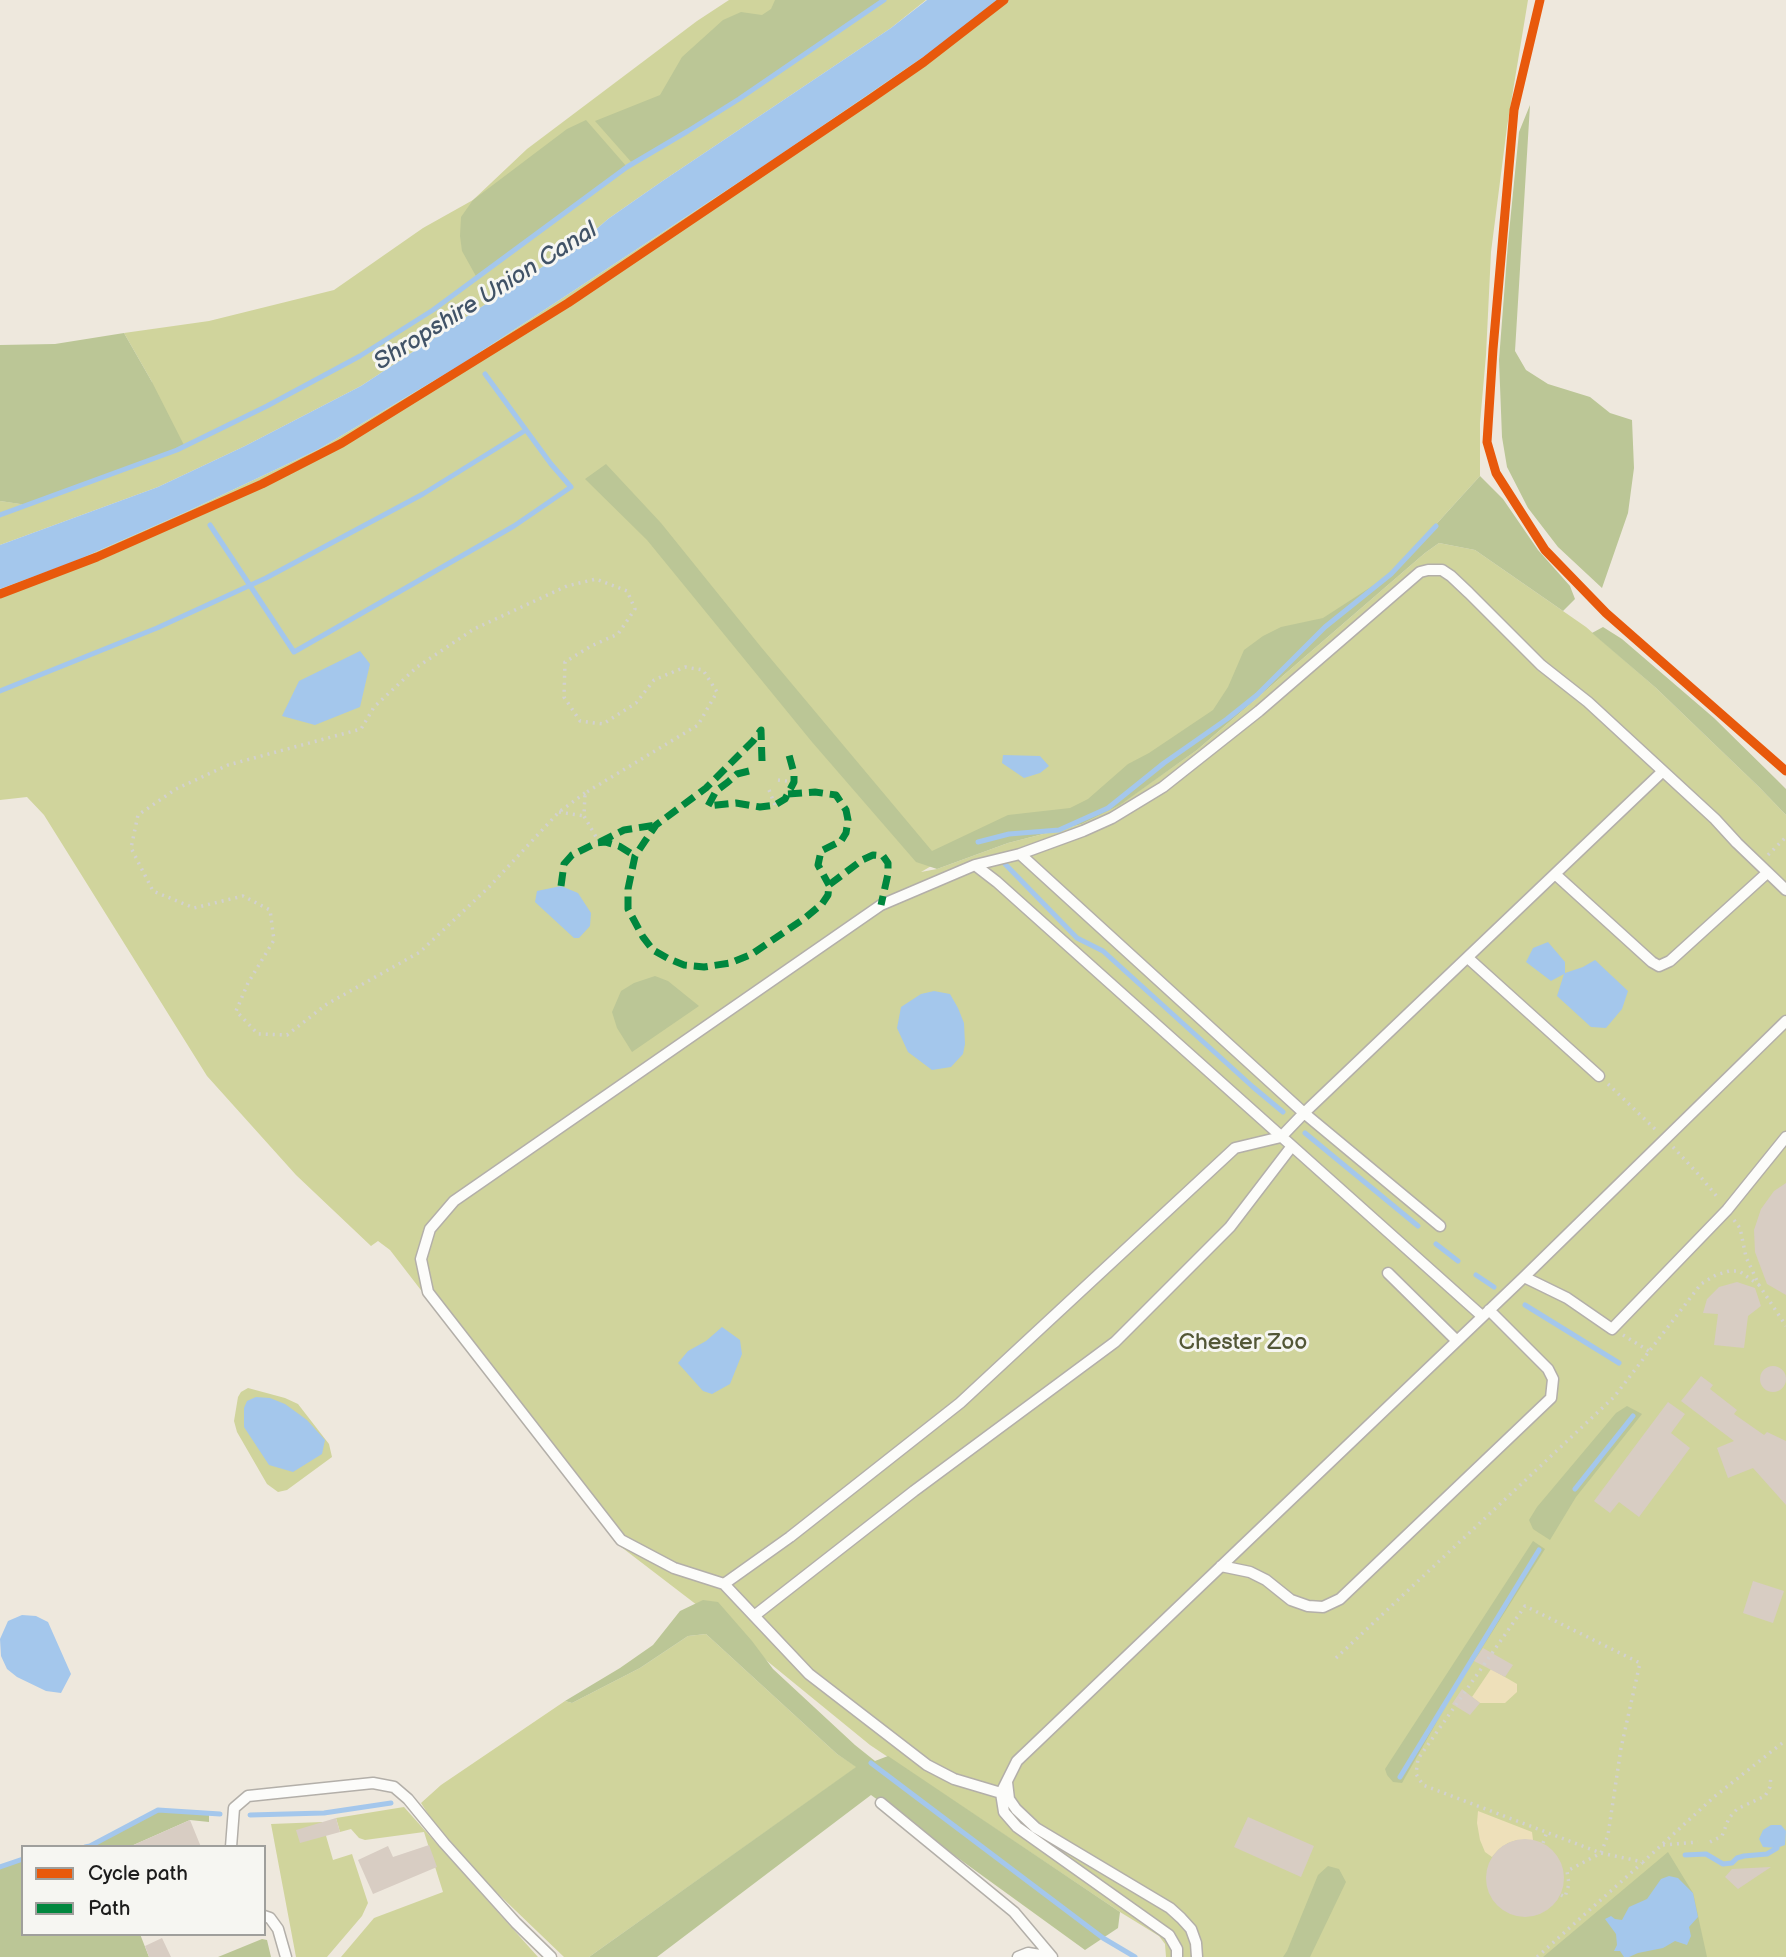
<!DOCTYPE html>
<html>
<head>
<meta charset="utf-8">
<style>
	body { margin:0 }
	#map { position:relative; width:1786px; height:1957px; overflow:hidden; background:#eee8dd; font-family:"Balsamiq Sans",sans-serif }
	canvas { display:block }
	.legend { position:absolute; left:21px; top:1845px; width:245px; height:91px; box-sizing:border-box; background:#f6f6f2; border:2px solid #9f9f9c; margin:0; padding:9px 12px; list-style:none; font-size:21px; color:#1c1c1c }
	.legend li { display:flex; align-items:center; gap:14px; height:35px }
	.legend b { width:35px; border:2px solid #9f9f9c }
</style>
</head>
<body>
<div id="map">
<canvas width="1786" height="1957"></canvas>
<ul class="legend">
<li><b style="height:9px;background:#e8590c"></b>Cycle path</li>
<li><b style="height:9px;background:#00873e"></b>Path</li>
</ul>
</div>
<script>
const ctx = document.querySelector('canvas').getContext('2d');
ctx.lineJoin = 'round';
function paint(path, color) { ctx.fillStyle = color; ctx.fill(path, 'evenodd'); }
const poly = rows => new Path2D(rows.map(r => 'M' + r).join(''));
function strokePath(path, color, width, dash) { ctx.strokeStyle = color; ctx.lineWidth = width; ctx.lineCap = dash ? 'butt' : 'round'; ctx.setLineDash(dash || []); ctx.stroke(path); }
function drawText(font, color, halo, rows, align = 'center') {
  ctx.font = font + ' "Balsamiq Sans",sans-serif'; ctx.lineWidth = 6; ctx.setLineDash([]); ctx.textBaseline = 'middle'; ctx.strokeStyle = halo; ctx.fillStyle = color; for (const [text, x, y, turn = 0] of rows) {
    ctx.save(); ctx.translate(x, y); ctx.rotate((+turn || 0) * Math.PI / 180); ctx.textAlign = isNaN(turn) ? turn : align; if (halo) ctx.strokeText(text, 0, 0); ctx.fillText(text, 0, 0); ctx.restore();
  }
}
const green = poly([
	[729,0,926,0,891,28,661,182,608,219,585,239,361,386,245,446,158,487,0,545,0,501,28,505,152,382,124,333,209,321,334,290,423,228,473,200,527,149,697,21],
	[999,0,1528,0,1507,127,1491,252,1486,355,1480,423,1480,476,1391,574,1060,830,1082,824,1119,805,1197,750,1425,553,1439,543,1475,550,1586,627,1656,688,1759,787,1786,815,1786,1957,1166,1957,1165,1944,1159,1936,1120,1912,870,1745,723,1625,616,1543,390,1250,378,1241,371,1246,296,1175,207,1076,44,815,27,797,0,800,0,589,73,562,186,512,319,449,462,364,768,163,970,25],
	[1059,830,1008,843,937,869,921,872,933,865,1009,834],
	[248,1388,285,1398,298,1404,329,1444,332,1457,287,1490,278,1492,267,1484,237,1432,234,1421,238,1397,241,1392],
	[706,1634,837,1754,857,1767,589,1957,564,1957,491,1887,432,1820,421,1803,441,1785,565,1701,572,1703,640,1668,688,1636],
	[404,1807,538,1957,341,1957,374,1918,443,1892,424,1832,365,1840,359,1838,351,1829,340,1832,336,1818],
	[322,1822,333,1860,352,1854,368,1903,362,1916,327,1957,296,1957,271,1824]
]);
const forest = poly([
	[775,0,884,0,739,99,688,131,633,164,595,121,660,95,682,57,723,20,741,12,762,15,771,9],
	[1530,105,1515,351,1526,370,1548,384,1590,397,1610,413,1632,420,1634,468,1628,513,1602,588,1558,547,1528,508,1507,467,1502,437,1499,360,1508,243,1519,132],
	[586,120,627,167,477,278,462,251,460,236,461,217,473,200,567,129],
	[124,333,152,382,185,447,27,505,0,501,0,345,55,344],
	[606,464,661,523,761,647,932,851,1008,815,1070,808,1088,799,1128,764,1149,753,1213,710,1228,687,1244,650,1263,636,1281,627,1323,618,1391,574,1480,476,1503,499,1538,550,1570,586,1575,599,1563,611,1475,550,1439,543,1425,553,1197,750,1120,805,1082,824,1008,843,937,869,916,862,812,742,647,540,585,479],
	[1603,627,1622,639,1714,718,1777,780,1786,789,1786,815,1759,787,1656,688,1592,633],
	[655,976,668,981,699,1006,632,1052,617,1028,612,1012,621,991,634,983],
	[1627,1406,1642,1414,1576,1497,1550,1540,1539,1533,1533,1529,1529,1520,1537,1507,1616,1413],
	[1533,1541,1545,1549,1452,1695,1402,1783,1393,1782,1387,1775,1385,1769],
	[703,1600,718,1602,752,1641,773,1669,855,1745,875,1761,888,1756,1120,1912,1118,1928,1085,1950,871,1795,657,1957,589,1957,856,1767,837,1754,706,1634,688,1636,640,1668,572,1703,565,1701,620,1668,653,1645,680,1611],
	[158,1810,209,1814,209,1822,190,1820,129,1847,85,1847,90,1846],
	[1668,1852,1693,1893,1707,1957,1543,1957],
	[23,1859,23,1934,140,1934,149,1957,0,1957,0,1867],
	[1328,1866,1339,1869,1346,1882,1310,1957,1283,1957,1287,1951,1318,1875],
	[262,1939,267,1940,271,1957,218,1957]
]);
const sand = poly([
	[1491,1669,1517,1684,1517,1692,1505,1703,1480,1703,1472,1697],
	[1478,1811,1532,1832,1533,1840,1517,1840,1508,1843,1499,1849,1492,1857,1485,1852,1480,1840,1477,1823]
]);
const water = poly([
	[927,0,999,0,970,25,768,163,462,364,319,449,186,512,73,562,0,589,0,545,158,487,245,446,361,386,585,239,608,219,661,182,891,28],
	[360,651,370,664,360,707,315,725,282,716,299,681],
	[1003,755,1040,756,1049,766,1040,773,1024,778,1002,763],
	[561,886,578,893,591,913,590,926,579,938,574,938,535,902,537,891],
	[1548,942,1565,962,1565,973,1583,967,1595,960,1628,991,1622,1009,1606,1028,1591,1027,1557,996,1564,974,1551,981,1526,962,1533,948],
	[934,991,950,994,958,1008,964,1023,965,1044,963,1054,951,1067,932,1070,908,1052,897,1028,901,1007,921,994],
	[722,1327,740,1340,742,1354,730,1384,712,1394,703,1391,678,1363,688,1351,706,1341],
	[256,1397,270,1398,285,1404,307,1420,325,1440,322,1454,293,1472,269,1465,244,1427,244,1408,247,1401],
	[22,1615,36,1616,48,1622,71,1674,61,1693,46,1691,17,1677,7,1669,1,1656,0,1639,8,1621],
	[1771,1825,1781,1825,1786,1831,1785,1845,1777,1848,1763,1847,1759,1839,1763,1830],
	[1669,1876,1678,1878,1693,1893,1698,1917,1689,1927,1691,1936,1687,1945,1675,1941,1663,1948,1638,1953,1629,1957,1624,1957,1620,1951,1614,1951,1617,1945,1616,1934,1605,1919,1611,1916,1615,1919,1622,1920,1629,1907,1647,1899,1661,1879]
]);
const stream = poly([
	[0,515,177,450,267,406,360,356,433,310,627,167,688,131,739,99,884,0],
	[210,525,294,652,514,526,571,487,551,464,485,374],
	[0,691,157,628,266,578,423,494,526,430],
	[978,842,1009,834,1059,830,1108,808,1164,763,1227,719,1257,695,1325,627,1391,574,1436,526],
	[1005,864,1077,938,1103,951,1253,1087,1283,1112],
	[1305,1133,1418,1226],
	[1436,1244,1458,1261],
	[1476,1275,1494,1287],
	[1525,1305,1619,1363],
	[1575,1489,1633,1416],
	[871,1763,1103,1938,1135,1957],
	[1400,1777,1539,1550],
	[250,1815,324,1813,391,1803],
	[85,1847,90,1846,158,1810,220,1814],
	[1685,1855,1706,1854,1723,1864,1732,1863,1737,1858,1744,1856,1767,1854,1777,1848],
	[0,1867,23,1859]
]);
const building = poly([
	[1786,1183,1786,1295,1767,1284,1755,1252,1754,1230,1761,1209,1774,1191],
	[1737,1282,1755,1288,1761,1306,1748,1316,1744,1348,1714,1345,1718,1314,1703,1313,1707,1299,1719,1287],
	'1760 1379a13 13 0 1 1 26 0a13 13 0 1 1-26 0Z',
	[1701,1376,1713,1385,1710,1389,1737,1410,1734,1414,1764,1435,1767,1432,1786,1441,1786,1505,1753,1468,1728,1478,1717,1448,1734,1441,1681,1401],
	[1668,1402,1685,1414,1671,1433,1690,1448,1639,1517,1619,1502,1610,1513,1594,1501],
	[1753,1581,1784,1591,1773,1623,1743,1613],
	[1483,1648,1513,1665,1505,1677,1474,1661],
	[1462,1689,1480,1703,1470,1715,1452,1704],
	[1248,1817,1314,1846,1301,1877,1234,1847],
	[336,1818,340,1832,300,1843,296,1830],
	[190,1820,201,1847,129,1847],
	'1486 1878a39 39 0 1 1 78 0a39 39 0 1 1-78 0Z',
	[429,1845,437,1867,373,1894,358,1860,388,1846,393,1857],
	[1771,1867,1738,1889,1725,1877,1732,1869],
	[162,1938,171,1957,149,1957,145,1946]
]);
const path = poly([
	[778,780,794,782],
	[769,790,775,805],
	[585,793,559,812,489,887,420,952,327,1004,287,1035,258,1034,236,1011,248,983,274,940,270,910,243,896,194,908,153,891,131,848,138,815,176,789,228,765,361,729,374,707,417,667,474,629,567,586,596,579,627,591,635,609,618,634,591,646,565,662,564,697,580,721,603,724,636,703,654,680,685,667,703,670,717,692,698,725,585,793,584,816,599,842],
	[559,812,584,816],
	[1768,855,1786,837],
	[1608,1084,1655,1129],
	[1673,1147,1699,1175,1719,1199],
	[1734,1220,1740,1228,1746,1257,1759,1285,1786,1326],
	[1623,1335,1649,1351],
	[1336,1658,1614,1397,1701,1284,1716,1275,1729,1271,1739,1271,1759,1285],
	[1710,1842,1722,1836,1729,1818,1737,1809,1765,1796,1770,1787,1771,1775],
	[1543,1843,1547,1832],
	[1663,1845,1698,1842],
	[1561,1895,1565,1897,1569,1884,1567,1871,1601,1853,1608,1835,1621,1748,1640,1663,1525,1606,1418,1759,1416,1774,1423,1785,1601,1853,1643,1862,1714,1797,1786,1740],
	[1537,1957,1642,1863]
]);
const lane = poly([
	[1020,854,1083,831,1112,818,1163,787,1259,711,1420,572,1428,570,1442,570,1451,576,1469,593,1541,665,1588,702,1715,819,1737,843,1786,890],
	[975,865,1020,854,1304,1113,1440,1226],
	[1555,874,1652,962,1659,966,1670,961,1767,873],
	[1468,958,1599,1076],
	[1388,1273,1456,1340],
	[1524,1277,1567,1298,1612,1329,1727,1210,1786,1137],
	[1221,1566,1250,1572,1266,1580,1291,1600,1308,1606,1323,1607,1340,1599,1551,1398,1553,1379,1548,1369,1489,1310],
	[724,1584,790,1537,960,1403,1235,1148,1281,1137,1304,1113,1662,772],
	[754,1616,914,1491,1115,1342,1230,1227,1292,1146],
	[1007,1782,1009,1799,1016,1809,1036,1828,1170,1908,1181,1918,1191,1929,1196,1943,1197,1957],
	[1001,1793,954,1779,927,1765,809,1674,724,1584,674,1568,621,1540,428,1292,421,1259,430,1229,454,1201,881,905,975,865,997,882,1482,1316],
	[881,1803,1014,1912,1052,1957],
	[231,1847,234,1808,248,1796,373,1783,394,1787,408,1799,444,1843,516,1923,551,1957],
	[264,1916,270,1918,278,1929,286,1957],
	[1018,1957,1028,1953,1052,1957],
	[1177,1957,1177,1949,1169,1935,1017,1827,1004,1812,1001,1793,1017,1761,1524,1277,1786,1021]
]);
const quiet = poly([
	[762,761,761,730,753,741,706,788,656,825,645,841,635,856,628,889,628,909,643,937,653,950,669,959,684,965,704,967,730,963,752,954,805,918,822,904,828,895,829,885,862,860,873,855,883,856,888,863,888,874,881,905],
	[749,771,737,774,728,782,716,791,708,806,736,803,760,807,775,805,785,799,794,782,794,773,789,755],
	[788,794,815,792,836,795,846,810,848,820,846,833,841,841,821,851,818,865,829,885],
	[600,842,624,830,656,825],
	[561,886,564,864,572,855,596,843,605,842,619,846,635,856]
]);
const cycleway = poly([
	[1540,0,1514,110,1493,349,1487,442,1496,473,1545,550,1606,613,1786,771],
	[0,594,97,557,262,484,342,443,568,303,869,100,924,62,1004,0]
]);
const parkNames = [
	["Chester Zoo",1243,1343]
];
const waterNames = [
	["Shropshire Union Canal",486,297,-32]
];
paint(green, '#d0d49c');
paint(forest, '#bbc696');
paint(sand, '#eee0ba');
paint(water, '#a4c7ec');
strokePath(stream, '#a4c7ec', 5);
paint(building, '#d8cdc3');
strokePath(lane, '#b3afa9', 13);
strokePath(path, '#d2d1cf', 3.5, [2, 5]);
strokePath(lane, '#fcfcfa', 10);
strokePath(quiet, '#00873e', 7, [14, 7]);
strokePath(cycleway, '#e8590c', 9);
drawText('23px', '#535736', '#f6f6f2', parkNames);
drawText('italic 24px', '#415367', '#f6f6f2', waterNames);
</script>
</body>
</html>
